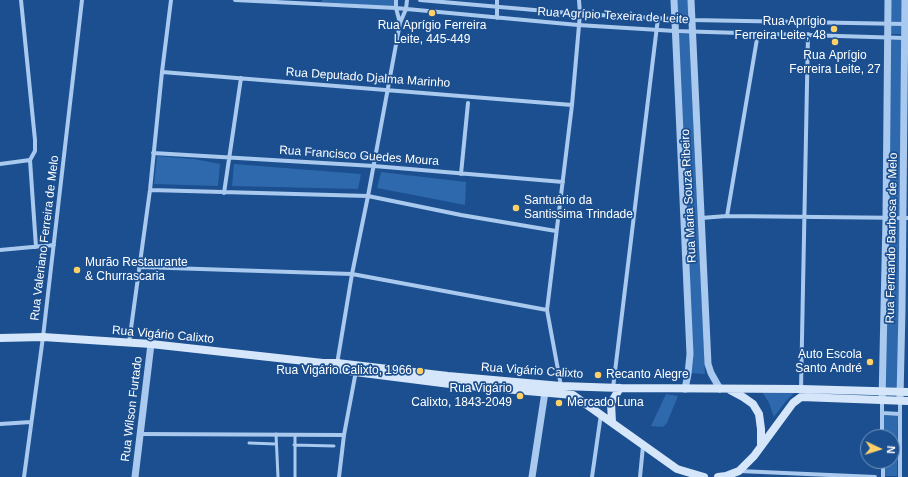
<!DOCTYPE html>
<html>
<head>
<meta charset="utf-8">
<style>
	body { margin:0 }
	#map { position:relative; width:908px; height:477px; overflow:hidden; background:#1b4f8f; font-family:Helvetica,sans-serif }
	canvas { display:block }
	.north { position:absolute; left:860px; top:429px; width:40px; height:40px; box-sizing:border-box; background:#1b4f8f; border:1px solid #7695bc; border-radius:50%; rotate:94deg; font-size:11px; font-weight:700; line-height:16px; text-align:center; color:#fff }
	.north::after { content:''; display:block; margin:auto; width:14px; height:18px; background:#ffd166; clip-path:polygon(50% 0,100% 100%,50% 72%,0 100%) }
</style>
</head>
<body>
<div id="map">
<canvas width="908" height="477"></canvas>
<div class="north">N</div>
</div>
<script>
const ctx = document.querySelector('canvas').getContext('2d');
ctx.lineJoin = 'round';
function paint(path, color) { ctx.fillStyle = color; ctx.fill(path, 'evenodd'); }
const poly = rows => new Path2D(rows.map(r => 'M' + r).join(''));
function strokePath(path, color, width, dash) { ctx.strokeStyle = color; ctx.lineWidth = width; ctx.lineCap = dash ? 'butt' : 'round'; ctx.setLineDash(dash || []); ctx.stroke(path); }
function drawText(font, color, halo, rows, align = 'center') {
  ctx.font = font + ' Helvetica,sans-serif'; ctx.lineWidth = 3.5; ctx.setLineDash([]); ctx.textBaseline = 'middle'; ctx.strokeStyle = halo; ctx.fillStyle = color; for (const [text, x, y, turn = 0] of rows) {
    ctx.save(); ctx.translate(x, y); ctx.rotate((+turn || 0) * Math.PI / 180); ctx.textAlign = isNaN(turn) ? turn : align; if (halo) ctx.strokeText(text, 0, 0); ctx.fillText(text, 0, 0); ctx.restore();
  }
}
const green = poly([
	[322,0,394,0,394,7,322,2],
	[677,0,688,0,689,17,677,16],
	[891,0,902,0,902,34,891,34],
	[689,33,705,374,690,373,678,34],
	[890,40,903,40,902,216,888,215],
	[157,156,194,159,220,164,218,186,154,184],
	[234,164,361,174,358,189,232,186],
	[381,172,466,182,465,205,377,188],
	[902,219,898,388,885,387,888,221],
	[761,390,796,391,786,401,774,417,769,403],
	[666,394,678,396,667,423,663,427,651,426],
	[884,416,898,416,897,476,884,476,884,461,892,461,892,437,884,437]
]);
const service = poly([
	[276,434,278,477],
	[295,435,295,477],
	[249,443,276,444],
	[294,445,334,446]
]);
const minor = poly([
	[235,0,396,8,578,25,675,31,904,38],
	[396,0,396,8,400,23],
	[420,0,580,14,692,20,904,24],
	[497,18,497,0],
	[162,72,572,105],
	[153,153,374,166,563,182],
	[30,160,36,247],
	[0,164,30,160,35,151,35,140,21,0],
	[461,174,468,103],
	[150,190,368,196,461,215,556,231],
	[224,193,241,78],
	[727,216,758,33],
	[701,218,727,216,908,218],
	[0,250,54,245],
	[140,267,352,274,547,310],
	[129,343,150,190,162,72,171,0],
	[337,364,352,274,368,196,400,23,406,9,407,0],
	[561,386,547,310,572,105,580,14,579,0],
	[613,388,658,18],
	[801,389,808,34],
	[882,400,882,437],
	[900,401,900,477],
	[882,413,900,414],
	[0,424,31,422],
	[140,434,344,435],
	[883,461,883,477],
	[739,471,875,477],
	[24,477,43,337,82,0],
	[339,477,344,435,356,371],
	[592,477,601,414],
	[640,477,643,446]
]);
const tertiary = poly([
	[674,0,690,354,688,374,685,389],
	[691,0,708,364,711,373,720,389],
	[900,397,902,310,905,0],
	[882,400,886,218,888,0],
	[135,477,151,344],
	[532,477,545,392]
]);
const secondary = poly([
	[0,338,43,337,151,344,323,363,337,363,448,376,561,386,620,388,801,389,908,392],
	[328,365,339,369,355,372,458,385,573,395,677,469,704,477],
	[730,390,743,397,753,404,759,414,761,429,761,444],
	[612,422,611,403,620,388],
	[718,477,726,476,739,471,754,456,793,403,801,397,908,401]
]);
const markers = [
	[432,13,4,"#ffd166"],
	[834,29,4,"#ffd166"],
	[835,42,4,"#ffd166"],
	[516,208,4,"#ffd166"],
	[77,270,4,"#ffd166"],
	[870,362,4,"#ffd166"],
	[420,371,4,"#ffd166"],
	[598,375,4,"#ffd166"],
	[520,396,4,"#ffd166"],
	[559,403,4,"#ffd166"]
];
const streetNames = [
	["Rua Agrípio Texeira de Leite",613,16,3],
	["Rua Deputado Djalma Marinho",368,78,4],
	["Rua Francisco Guedes Moura",359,156,4],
	["Rua Maria Souza Ribeiro",689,196,-93],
	["Rua Valeriano Ferreira de Melo",45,238,-83],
	["Rua Fernando Barbosa de Melo",892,238,-89],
	["Rua Vigário Calixto",163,335,5],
	["Rua Vigário Calixto",532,371,4],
	["Rua Wilson Furtado",132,409,-83]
];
const poiNames = [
	["Rua Aprígio",826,22],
	["Ferreira Leite, 48",826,36],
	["Rua Aprígio Ferreira",432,26,"center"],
	["Leite, 445-449",432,40,"center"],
	["Rua Aprígio",835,56,"center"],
	["Ferreira Leite, 27",835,70,"center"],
	["Santuário da",524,201,"left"],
	["Santissima Trindade",524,215,"left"],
	["Murão Restaurante",85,263,"left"],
	["& Churrascaria",85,277,"left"],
	["Auto Escola",862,355],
	["Santo André",862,369],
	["Rua Vigário Calixto, 1966",412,371],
	["Recanto Alegre",606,375,"left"],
	["Rua Vigário",512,389],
	["Calixto, 1843-2049",512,403],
	["Mercado Luna",567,403,"left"]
];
paint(green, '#2e69ad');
strokePath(service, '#a9c9ee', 3);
strokePath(minor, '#a9c9ee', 4);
strokePath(tertiary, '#a9c9ee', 7);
strokePath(secondary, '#d6e6fa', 8);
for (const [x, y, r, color] of markers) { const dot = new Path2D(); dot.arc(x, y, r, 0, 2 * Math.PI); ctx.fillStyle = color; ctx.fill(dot); strokePath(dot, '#1b4f8f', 1.5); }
drawText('12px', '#fff', '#1b4f8f', streetNames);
drawText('12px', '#fff', '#1b4f8f', poiNames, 'right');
</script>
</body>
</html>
